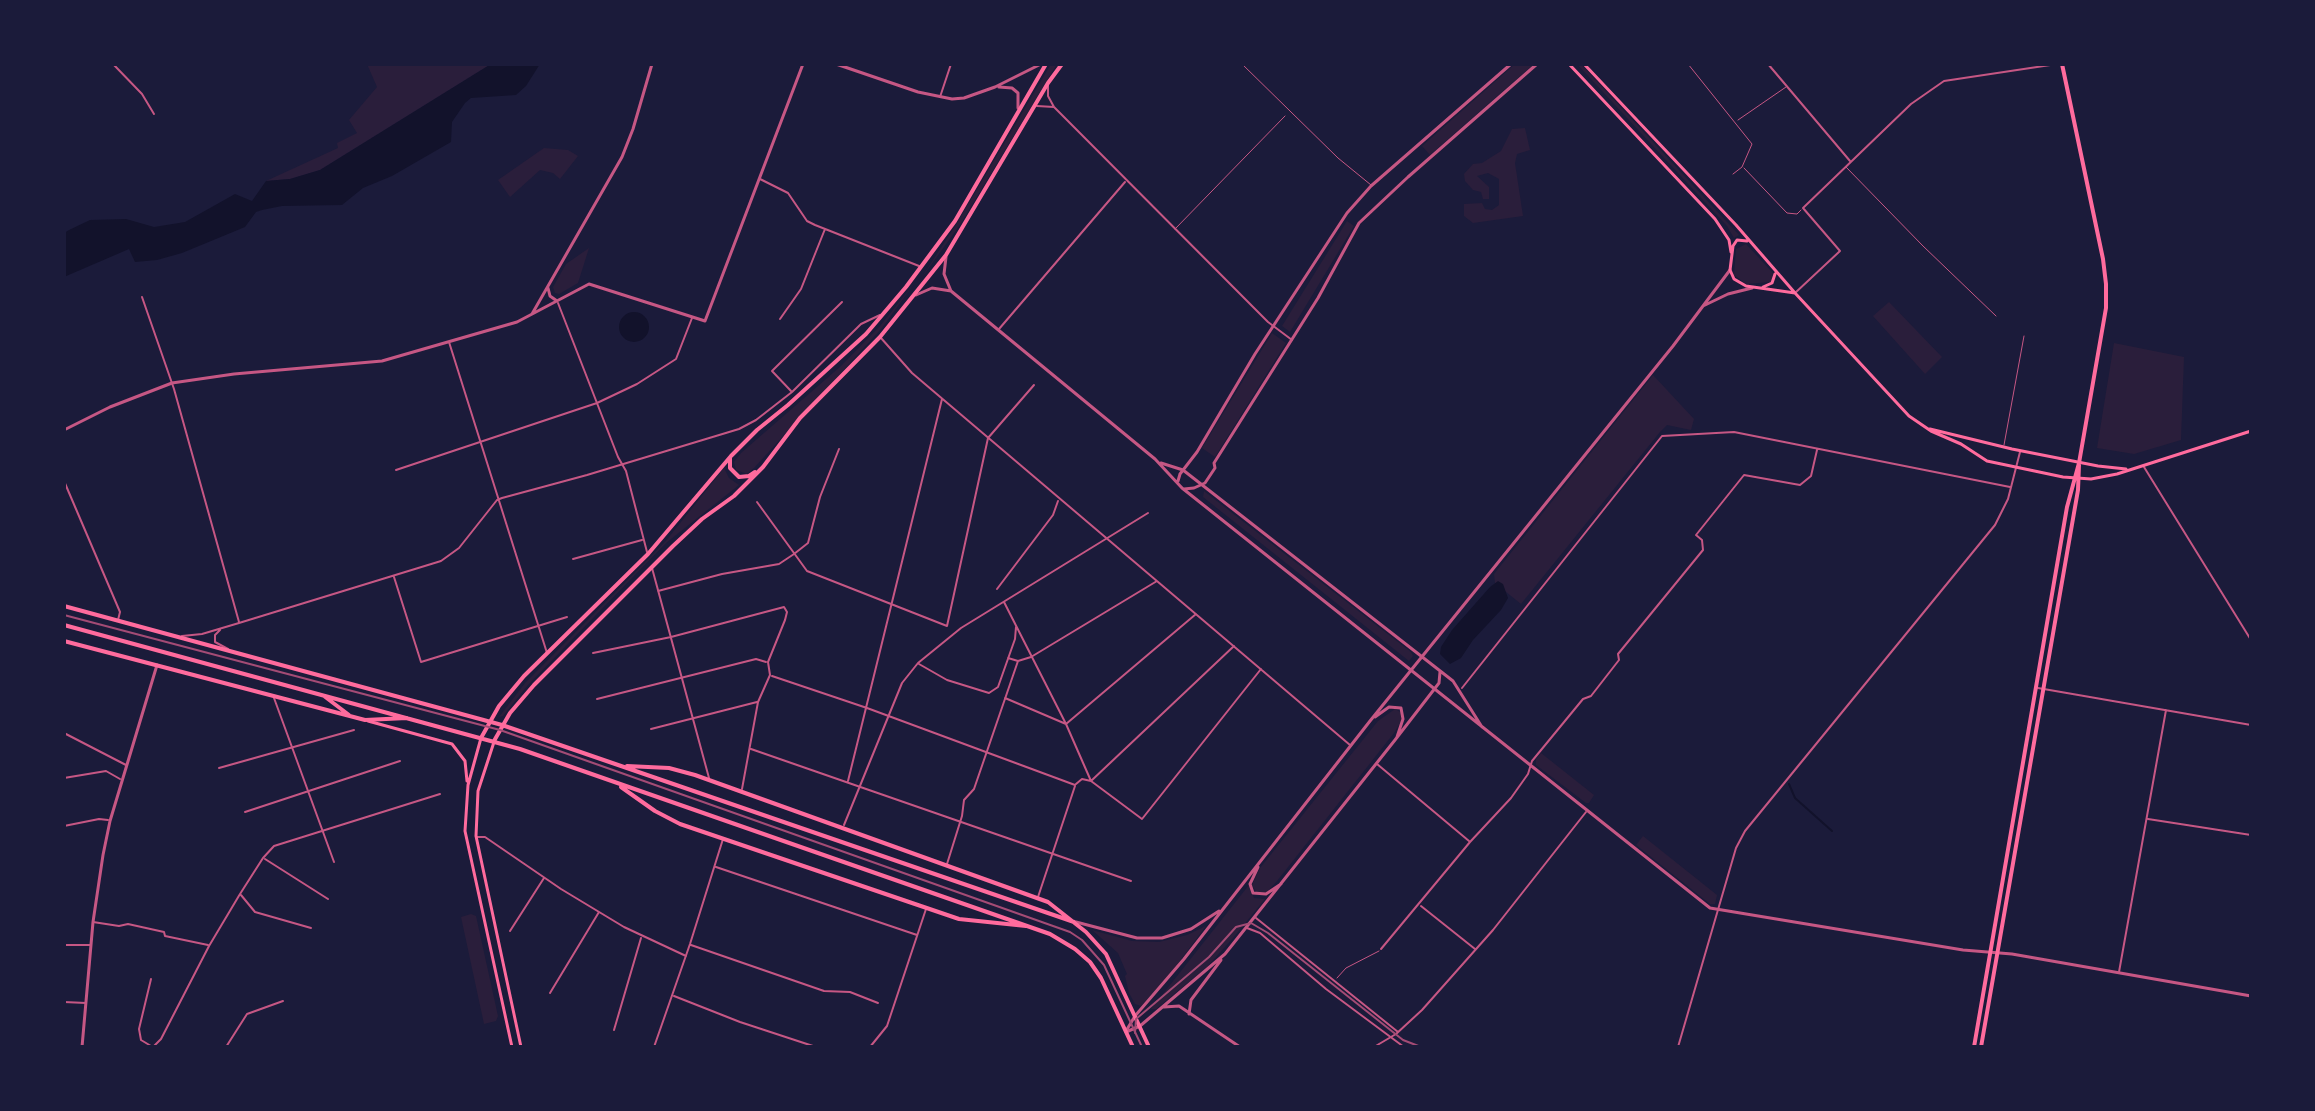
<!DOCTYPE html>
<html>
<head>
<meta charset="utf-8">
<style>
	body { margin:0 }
	#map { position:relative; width:2315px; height:1111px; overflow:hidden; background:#1b1b3a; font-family:"Roboto Serif",serif }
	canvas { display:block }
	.frame { position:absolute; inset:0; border:66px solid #1b1b3a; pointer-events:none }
</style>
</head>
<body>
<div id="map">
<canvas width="2315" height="1111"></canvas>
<div class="frame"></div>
</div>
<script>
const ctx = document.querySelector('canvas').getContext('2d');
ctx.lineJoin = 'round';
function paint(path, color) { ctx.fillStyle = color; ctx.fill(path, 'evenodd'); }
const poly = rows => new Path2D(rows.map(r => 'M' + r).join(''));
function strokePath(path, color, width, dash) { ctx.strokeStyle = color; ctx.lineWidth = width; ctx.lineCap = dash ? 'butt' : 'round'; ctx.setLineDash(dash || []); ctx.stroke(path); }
const green = poly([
	[367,64,491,64,320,170,290,179,266,181,338,148,337,143,357,133,349,120,377,87],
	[1051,64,1057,64,960,225,920,280,957,223],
	[1515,64,1534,64,1430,155,1422,146],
	[1577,64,1581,64,1739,235,1734,238,1727,226],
	[1525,128,1530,150,1517,154,1515,163,1523,216,1473,223,1464,216,1464,204,1482,203,1485,209,1492,210,1499,205,1499,179,1488,173,1477,176,1489,187,1489,199,1483,199,1481,192,1473,190,1465,181,1464,174,1473,164,1482,163,1501,151,1512,129],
	[544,148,568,150,578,156,560,179,553,173,540,170,510,197,498,180],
	[1347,221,1354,226,1290,332,1282,326],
	[1746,244,1773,273,1771,282,1746,284,1734,275,1736,249],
	[589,248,578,283,559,294,555,293,553,287,566,264],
	[916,281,882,328,754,468,747,474,736,470,734,462,741,453,841,366,880,326],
	[1889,302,1942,357,1925,374,1873,316],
	[1272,333,1286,343,1215,457,1202,448],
	[2114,343,2184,357,2181,440,2134,454,2097,448],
	[1653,375,1694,419,1691,430,1667,425,1660,432,1521,604,1495,583,1494,574],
	[724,468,729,478,739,485,666,543,528,685,503,716,499,717,525,683,665,542],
	[1204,491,1411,652,1413,656,1409,661,1203,497],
	[1395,709,1402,713,1402,720,1394,733,1277,881,1266,893,1256,892,1252,885,1260,868,1378,721],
	[1541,753,1594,795,1589,803,1586,803,1536,765,1536,759],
	[1643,836,1717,895,1715,904,1710,904,1636,845],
	[1249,885,1254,898,1265,899,1233,938,1207,967,1156,1009,1151,1009],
	[471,914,476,916,498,1016,496,1021,484,1024,461,917],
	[1206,926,1170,974,1141,1006,1135,1004,1129,993,1125,976,1127,974,1118,953,1092,930,1132,941,1159,942,1187,935]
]);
const water = poly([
	[491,64,540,64,526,86,516,95,471,98,465,103,452,122,451,142,392,176,363,188,342,205,282,206,262,210,256,212,245,227,182,253,157,260,135,262,129,249,64,277,64,233,69,230,90,220,126,219,154,227,185,222,235,194,252,201,266,181,290,179,320,170],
	'619 327a15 15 0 1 1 30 0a15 15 0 1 1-30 0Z',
	[1498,581,1503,584,1508,598,1501,610,1473,640,1461,658,1450,664,1440,654,1441,647,1452,630,1490,587]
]);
const stream = poly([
	[1789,784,1795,798,1832,831]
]);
const service = poly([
	[1242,64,1338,158,1371,185],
	[1688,64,1752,144,1742,167,1733,174],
	[1738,120,1786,87],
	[1846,167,1923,246,1996,316],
	[1744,168,1787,213,1797,214,1801,210],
	[1175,229,1285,116],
	[2004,445,2024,336],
	[1337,978,1346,968,1379,951]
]);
const minor = poly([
	[113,64,142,94,154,114],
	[1768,64,1850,161],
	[1048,84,1048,96,1054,107,1268,322,1292,340],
	[940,97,951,64],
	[1037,106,1054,107],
	[760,179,788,193,807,221,815,225,919,266],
	[1795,293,1840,251,1803,208,1911,104,1944,81,2057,64],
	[142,297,174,389,239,622],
	[558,303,618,457,626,471,647,552],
	[780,319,801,289,825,229],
	[999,329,1125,182],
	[881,338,912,373,1350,745],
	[449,342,547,653],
	[791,391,772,371,842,302],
	[2144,467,2251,640],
	[396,470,597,403,637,384,676,359,692,318],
	[64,481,120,612,118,620],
	[757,502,807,571,947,626,988,438,1034,385],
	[573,559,642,540],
	[652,568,709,778],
	[394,577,421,662,567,617],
	[997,589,1053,515,1058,501],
	[658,591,722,574,779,564,794,554,808,543,820,497,839,449],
	[1004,602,1066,724,1091,781,1142,819,1261,669],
	[220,630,215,635,215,642,228,649],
	[182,636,202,634,239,623,441,561,459,548,497,500,502,498,587,475,739,429,756,420,792,392,861,324,880,315],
	[593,653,671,637,784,607,787,612,785,620,768,662,770,675,758,702,742,789],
	[1008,658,1018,661,1031,657,1157,581],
	[919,664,947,680,989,693,998,687,1015,639,1016,627],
	[772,676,867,708,1075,785],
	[1462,688,1662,436,1734,432,2010,487],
	[2038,688,2251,725],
	[274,698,334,862],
	[1005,698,1066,724,1196,614],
	[597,699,756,659,766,662],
	[651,729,757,702],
	[64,733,126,765],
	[751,749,1131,881],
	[1377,764,1469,841],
	[219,768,354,730],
	[64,778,106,771,120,779],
	[848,781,942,399],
	[1076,784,1082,779,1091,781,1234,646],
	[245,812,400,761],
	[2148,819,2251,835],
	[844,825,902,683,918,663,961,628,1148,513],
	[64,826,99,819,108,820],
	[477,837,485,837,561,889,624,927,686,956],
	[265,859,328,899],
	[947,864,962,816,964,800,974,789,1018,661],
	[716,867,917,935],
	[241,895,255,912,311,928],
	[1038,897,1075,786],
	[1421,906,1475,949],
	[1256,918,1398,1032],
	[93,922,119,926,128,924,164,932,165,936,208,945],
	[1247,928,1260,933,1326,989,1404,1047],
	[510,931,544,878],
	[64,945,90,945],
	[691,945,824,991,850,992,878,1003],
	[1381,949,1470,842,1511,798,1528,774,1532,761,1583,699,1591,696,1619,660,1618,654,1703,550,1702,540,1696,535,1744,475,1800,485,1811,476,1817,450],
	[2119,972,2166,710],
	[151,979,139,1029,141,1040,151,1046],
	[550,993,599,912],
	[674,996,740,1022,816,1047],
	[64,1002,86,1003],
	[614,1030,641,938],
	[153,1047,161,1039,209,946,240,894,263,858,274,846,440,794],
	[226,1047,247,1014,283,1001],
	[654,1047,690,944,723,839],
	[870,1047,887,1026,926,909],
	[1374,1047,1396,1034,1422,1010,1493,930,1586,812],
	[1678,1047,1736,848,1745,831,1995,525,2008,499,2020,452]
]);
const tertiary = poly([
	[836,64,918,92,952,99,964,98,995,87,1041,64],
	[999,87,1012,88,1018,93,1018,108],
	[946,257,944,274,951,291],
	[548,288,550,296,557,301],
	[916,295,932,288,951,291,1155,459,1182,488,1710,908,1963,950,2012,954,2251,996],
	[1703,306,1728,294,1752,288],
	[532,314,622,157,633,129,652,64],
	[64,430,110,407,172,383,234,374,382,361,517,322,589,284,705,321,803,64],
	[1161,463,1183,470,1453,681,1482,727],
	[1178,481,1180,474,1197,452,1255,354,1347,213,1371,186,1511,64],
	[1184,489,1194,488,1205,483,1215,468,1214,463,1318,298,1359,223,1408,177,1537,64],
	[1375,717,1389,707,1401,708,1403,719,1397,737],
	[1258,867,1250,884,1253,893,1266,894,1281,884],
	[1076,922,1137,938,1162,938,1191,929,1219,911],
	[1164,1007,1179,1006,1240,1047],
	[1189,1014,1191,1000,1221,960],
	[1126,1031,1135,1016,1184,959,1370,721,1673,346,1730,270],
	[1126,1032,1140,1026,1225,954,1395,740,1439,683,1440,672],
	[82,1047,93,922,103,855,110,821,157,665]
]);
const secondary = poly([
	[1569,64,1715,219,1729,240,1731,252],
	[1584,64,1736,225,1795,293,1909,416,1931,431,1961,444,1987,461,2063,477,2091,479,2117,474,2251,431],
	[1747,241,1737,240,1733,246,1730,270,1734,279,1746,286,1795,293],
	[1763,287,1772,283,1775,274],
	[1930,429,2012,449,2098,466,2126,469],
	[368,721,452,744,465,761,467,781],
	[481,738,468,785,465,831,512,1047],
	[494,742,478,791,476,836,521,1047]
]);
const primary = poly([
	[730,458,730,468,739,477,749,476,755,472],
	[64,606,502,725,1074,922],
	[64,625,520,749,1050,934,1075,949,1090,962,1101,978,1133,1047],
	[64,641,365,720,407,718],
	[324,696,349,715],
	[481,738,499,706,524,676,648,554,731,456,757,430,788,405,866,334,906,287,955,221,1046,64],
	[494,741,510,713,534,685,673,546,702,519,734,496,763,467,800,418,880,337,946,255,1048,83,1062,64],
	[627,766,669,768,695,775,1048,902,1086,932,1106,954,1149,1047],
	[621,787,655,811,680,824,959,919,1026,926],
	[1974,1047,2067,507,2079,463,2106,308,2106,284,2103,259,2062,64],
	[1981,1047,2078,490,2079,465]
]);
const tram = poly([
	[64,615,500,730,1070,932,1082,940,1104,965,1142,1047],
	[1135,1033,1136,1019,1209,957,1236,927,1251,923,1268,933,1403,1040,1421,1047]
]);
paint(green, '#2a1e3b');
paint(water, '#12122b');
strokePath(stream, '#12122b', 2);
strokePath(service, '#c65784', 1);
strokePath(minor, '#c65784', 2);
strokePath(tertiary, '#c65784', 3);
strokePath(secondary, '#ff6b9d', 3);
strokePath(primary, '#ff6b9d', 4);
strokePath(tram, '#a44b75', 2);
</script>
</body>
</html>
